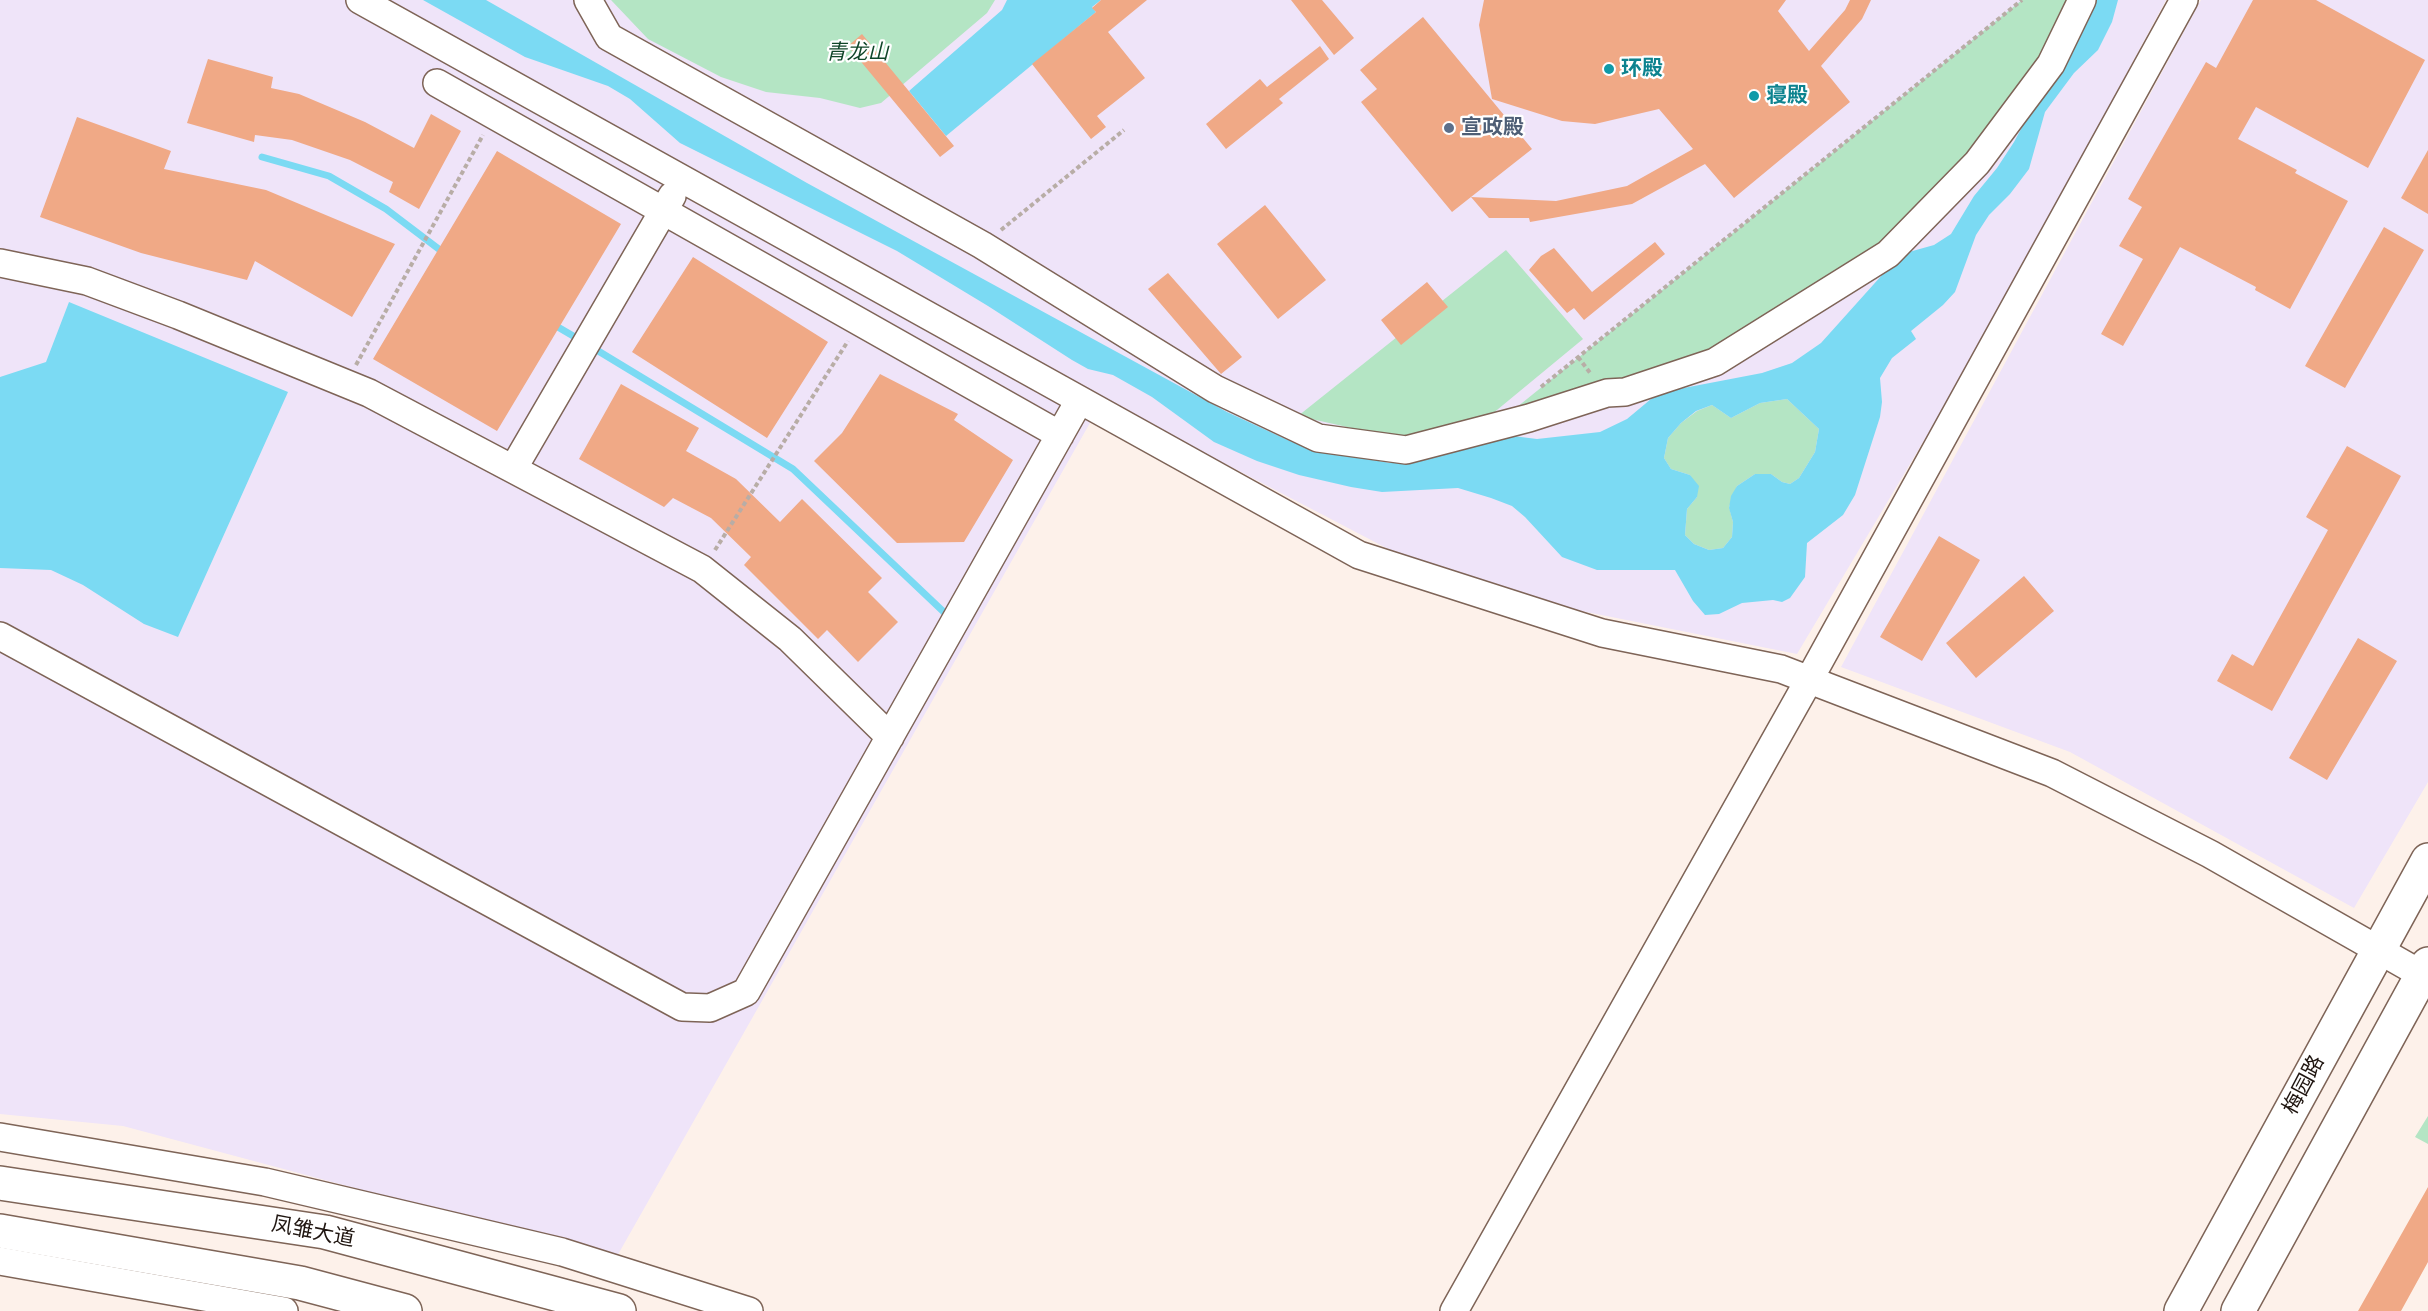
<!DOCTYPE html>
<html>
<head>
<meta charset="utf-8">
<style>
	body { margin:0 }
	canvas { display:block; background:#fdf1ea }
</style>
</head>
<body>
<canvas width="2428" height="1311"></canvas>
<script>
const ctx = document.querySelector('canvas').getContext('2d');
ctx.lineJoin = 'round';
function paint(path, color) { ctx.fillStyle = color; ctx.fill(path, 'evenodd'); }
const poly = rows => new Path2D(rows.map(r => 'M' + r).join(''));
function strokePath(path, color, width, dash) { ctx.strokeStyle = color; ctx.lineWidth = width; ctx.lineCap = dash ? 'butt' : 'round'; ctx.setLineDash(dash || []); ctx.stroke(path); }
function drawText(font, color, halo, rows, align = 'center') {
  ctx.font = font + ' "Roboto Serif","Noto Sans SC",serif'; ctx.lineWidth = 4.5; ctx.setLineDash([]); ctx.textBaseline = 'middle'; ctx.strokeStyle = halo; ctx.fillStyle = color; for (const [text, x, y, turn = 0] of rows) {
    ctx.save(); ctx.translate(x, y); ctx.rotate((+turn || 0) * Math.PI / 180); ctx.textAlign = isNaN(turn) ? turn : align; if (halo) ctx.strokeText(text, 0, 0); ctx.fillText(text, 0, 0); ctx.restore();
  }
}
const commercial = poly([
	[0,0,2166,0,1976,353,1797,654,1461,587,1103,400,616,1258,123,1126,0,1114],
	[2201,0,2428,0,2428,782,2354,908,2070,752,1841,667]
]);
const green = poly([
	[611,0,995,0,987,13,881,103,860,108,820,98,766,92,721,77,648,39],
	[2022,0,2082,0,2051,64,1888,254,1715,362,1491,428],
	[1506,250,1583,339,1480,424,1396,438,1298,416],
	[1787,399,1819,429,1815,452,1799,478,1790,484,1782,482,1771,474,1755,474,1737,486,1729,507,1733,522,1732,537,1723,548,1709,550,1694,544,1685,535,1687,509,1697,497,1690,475,1671,469,1664,458,1668,438,1681,423,1697,411,1712,405,1731,418,1760,403],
	[2428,1116,2428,1144,2415,1137]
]);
const water = poly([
	[423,0,486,0,807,183,1227,412,1292,442,1321,451,1390,463,1418,462,1490,440,1513,436,1537,439,1600,432,1627,419,1651,399,1668,391,1762,373,1792,363,1821,343,1891,265,1909,252,1934,245,1951,234,1974,196,1997,168,2014,142,2047,81,2081,35,2094,0,2118,0,2112,22,2098,50,2074,73,2045,112,2029,169,2010,194,1989,215,1976,235,1955,292,1943,305,1911,331,1916,339,1892,358,1880,378,1882,402,1880,417,1855,495,1843,515,1807,543,1805,577,1790,598,1782,602,1773,600,1742,603,1719,614,1705,615,1693,601,1675,570,1597,570,1562,557,1525,517,1512,506,1491,498,1458,488,1382,492,1351,487,1299,475,1257,461,1214,442,1152,397,1113,375,1088,369,1072,360,988,306,897,251,680,143,630,99,608,86,525,57],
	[1787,399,1819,429,1815,452,1799,478,1790,484,1782,482,1771,474,1755,474,1737,486,1731,496,1729,508,1733,522,1732,537,1723,548,1709,550,1694,544,1685,535,1687,509,1697,497,1699,486,1690,475,1671,469,1664,458,1668,438,1681,423,1696,411,1712,405,1731,418,1760,403],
	[1007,0,1101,0,1092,7,1096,12,946,136,909,91,1002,10],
	[69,302,288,392,178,637,144,624,83,585,51,570,0,568,0,377,46,362]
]);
const stream = poly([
	[262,157,329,176,386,209,444,253],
	[551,323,580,340],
	[590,346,793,469,948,616]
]);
const building = poly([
	[1101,0,1147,0,1108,32,1145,78,1097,116,1106,127,1091,139,1032,64,1096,12,1092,8],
	[1291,0,1322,0,1354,38,1334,55],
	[1484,0,1786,0,1778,11,1809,51,1845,10,1850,0,1871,0,1862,19,1821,66,1850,102,1734,198,1705,164,1632,204,1530,222,1529,218,1489,218,1471,197,1452,212,1361,102,1377,89,1360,70,1423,17,1532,149,1471,197,1556,201,1627,186,1693,149,1659,109,1595,124,1562,121,1492,99,1479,25],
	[2253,0,2316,0,2425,60,2368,168,2256,107,2238,139,2297,170,2295,173,2348,201,2290,309,2255,290,2256,287,2180,247,2123,346,2101,334,2143,259,2119,246,2142,207,2128,199,2206,62,2216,68],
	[862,34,954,146,940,157,848,46],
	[1320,46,1329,59,1279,99,1283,103,1226,149,1206,124,1260,79,1267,87],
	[208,59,273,77,271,88,299,94,365,122,414,148,431,114,461,131,419,209,389,192,393,182,350,160,292,140,255,135,254,142,187,123],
	[77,117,171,151,164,169,266,190,395,244,352,317,255,261,247,280,141,253,40,217],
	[2428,150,2428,214,2401,198],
	[497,151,621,224,497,431,373,359],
	[1265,205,1326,280,1278,319,1217,244],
	[2384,227,2424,250,2345,388,2305,366],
	[1655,242,1665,254,1584,320,1574,308,1567,313,1529,270,1541,256,1554,248,1592,292],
	[693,257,828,342,767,438,632,352],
	[1168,273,1242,357,1221,374,1148,289],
	[1427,282,1448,307,1401,345,1381,320],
	[880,374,958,414,954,420,1013,460,964,542,897,543,814,461,842,433],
	[621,384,699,428,686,451,736,479,780,522,802,499,882,578,868,592,898,622,858,662,827,630,818,639,744,565,751,557,711,518,673,498,664,507,579,459],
	[2347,446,2401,476,2272,711,2217,681,2232,654,2253,666,2328,530,2306,517],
	[1939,536,1980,560,1922,661,1880,637],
	[2024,576,2054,611,1976,678,1946,643],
	[2358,638,2397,661,2327,780,2289,758],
	[2428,1187,2428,1262,2401,1311,2358,1311]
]);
const path = poly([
	[1001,230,1124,130],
	[1578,357,1591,374],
	[356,365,483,135],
	[1541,387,2022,0],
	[715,550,848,341]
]);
const minor = poly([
	[360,0,1359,555,1602,633,1781,669,2052,773,2210,854,2428,978],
	[588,0,609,37,982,245,1215,389,1318,438,1406,450,1529,418,1607,393,1625,392,1715,362,1888,254,1977,163,2051,64,2082,0],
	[437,83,1060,435],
	[0,263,87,281,178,315,369,393,702,569,790,639,890,737],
	[513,469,672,196],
	[0,636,682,1007,710,1008,746,992,1079,401],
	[0,1137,265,1182,562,1252,749,1311],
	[0,1261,284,1311],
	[1454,1311,1809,680,2184,0]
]);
const major = poly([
	[0,1183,325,1232,619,1311],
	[0,1231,300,1283,405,1311],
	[2181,1311,2428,860],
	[2238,1311,2428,964]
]);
const markers = [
	[1609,69,6,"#0f9aa8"],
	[1754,96,6,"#0f9aa8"],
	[1449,128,6,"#5c6f8a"]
];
const parkNames = [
	["青龙山",857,53]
];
const cultureNames = [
	["环殿",1621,69],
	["寝殿",1766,96]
];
const serviceNames = [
	["宣政殿",1461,128]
];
const streetNames = [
	["梅园路",2304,1085,-62],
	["凤雏大道",313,1232,11]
];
paint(commercial, '#efe4f9');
paint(green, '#b4e5c4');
paint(water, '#7bdaf3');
strokePath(stream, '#7bdaf3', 7);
paint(building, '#f0a986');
strokePath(minor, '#7e6457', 30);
strokePath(major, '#7e6457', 36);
strokePath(path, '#b8ada6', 4, [4.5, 3]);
strokePath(minor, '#fff', 27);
strokePath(major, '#fff', 33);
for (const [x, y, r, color] of markers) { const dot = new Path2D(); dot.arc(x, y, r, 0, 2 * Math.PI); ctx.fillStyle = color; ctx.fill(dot); strokePath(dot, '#fff', 2); }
drawText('italic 21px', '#104629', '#fff', parkNames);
drawText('bold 21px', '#0d838f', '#fff', cultureNames, 'left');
drawText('bold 21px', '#4e5e75', '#fff', serviceNames, 'left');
drawText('21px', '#1f1510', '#fff', streetNames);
</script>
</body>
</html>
